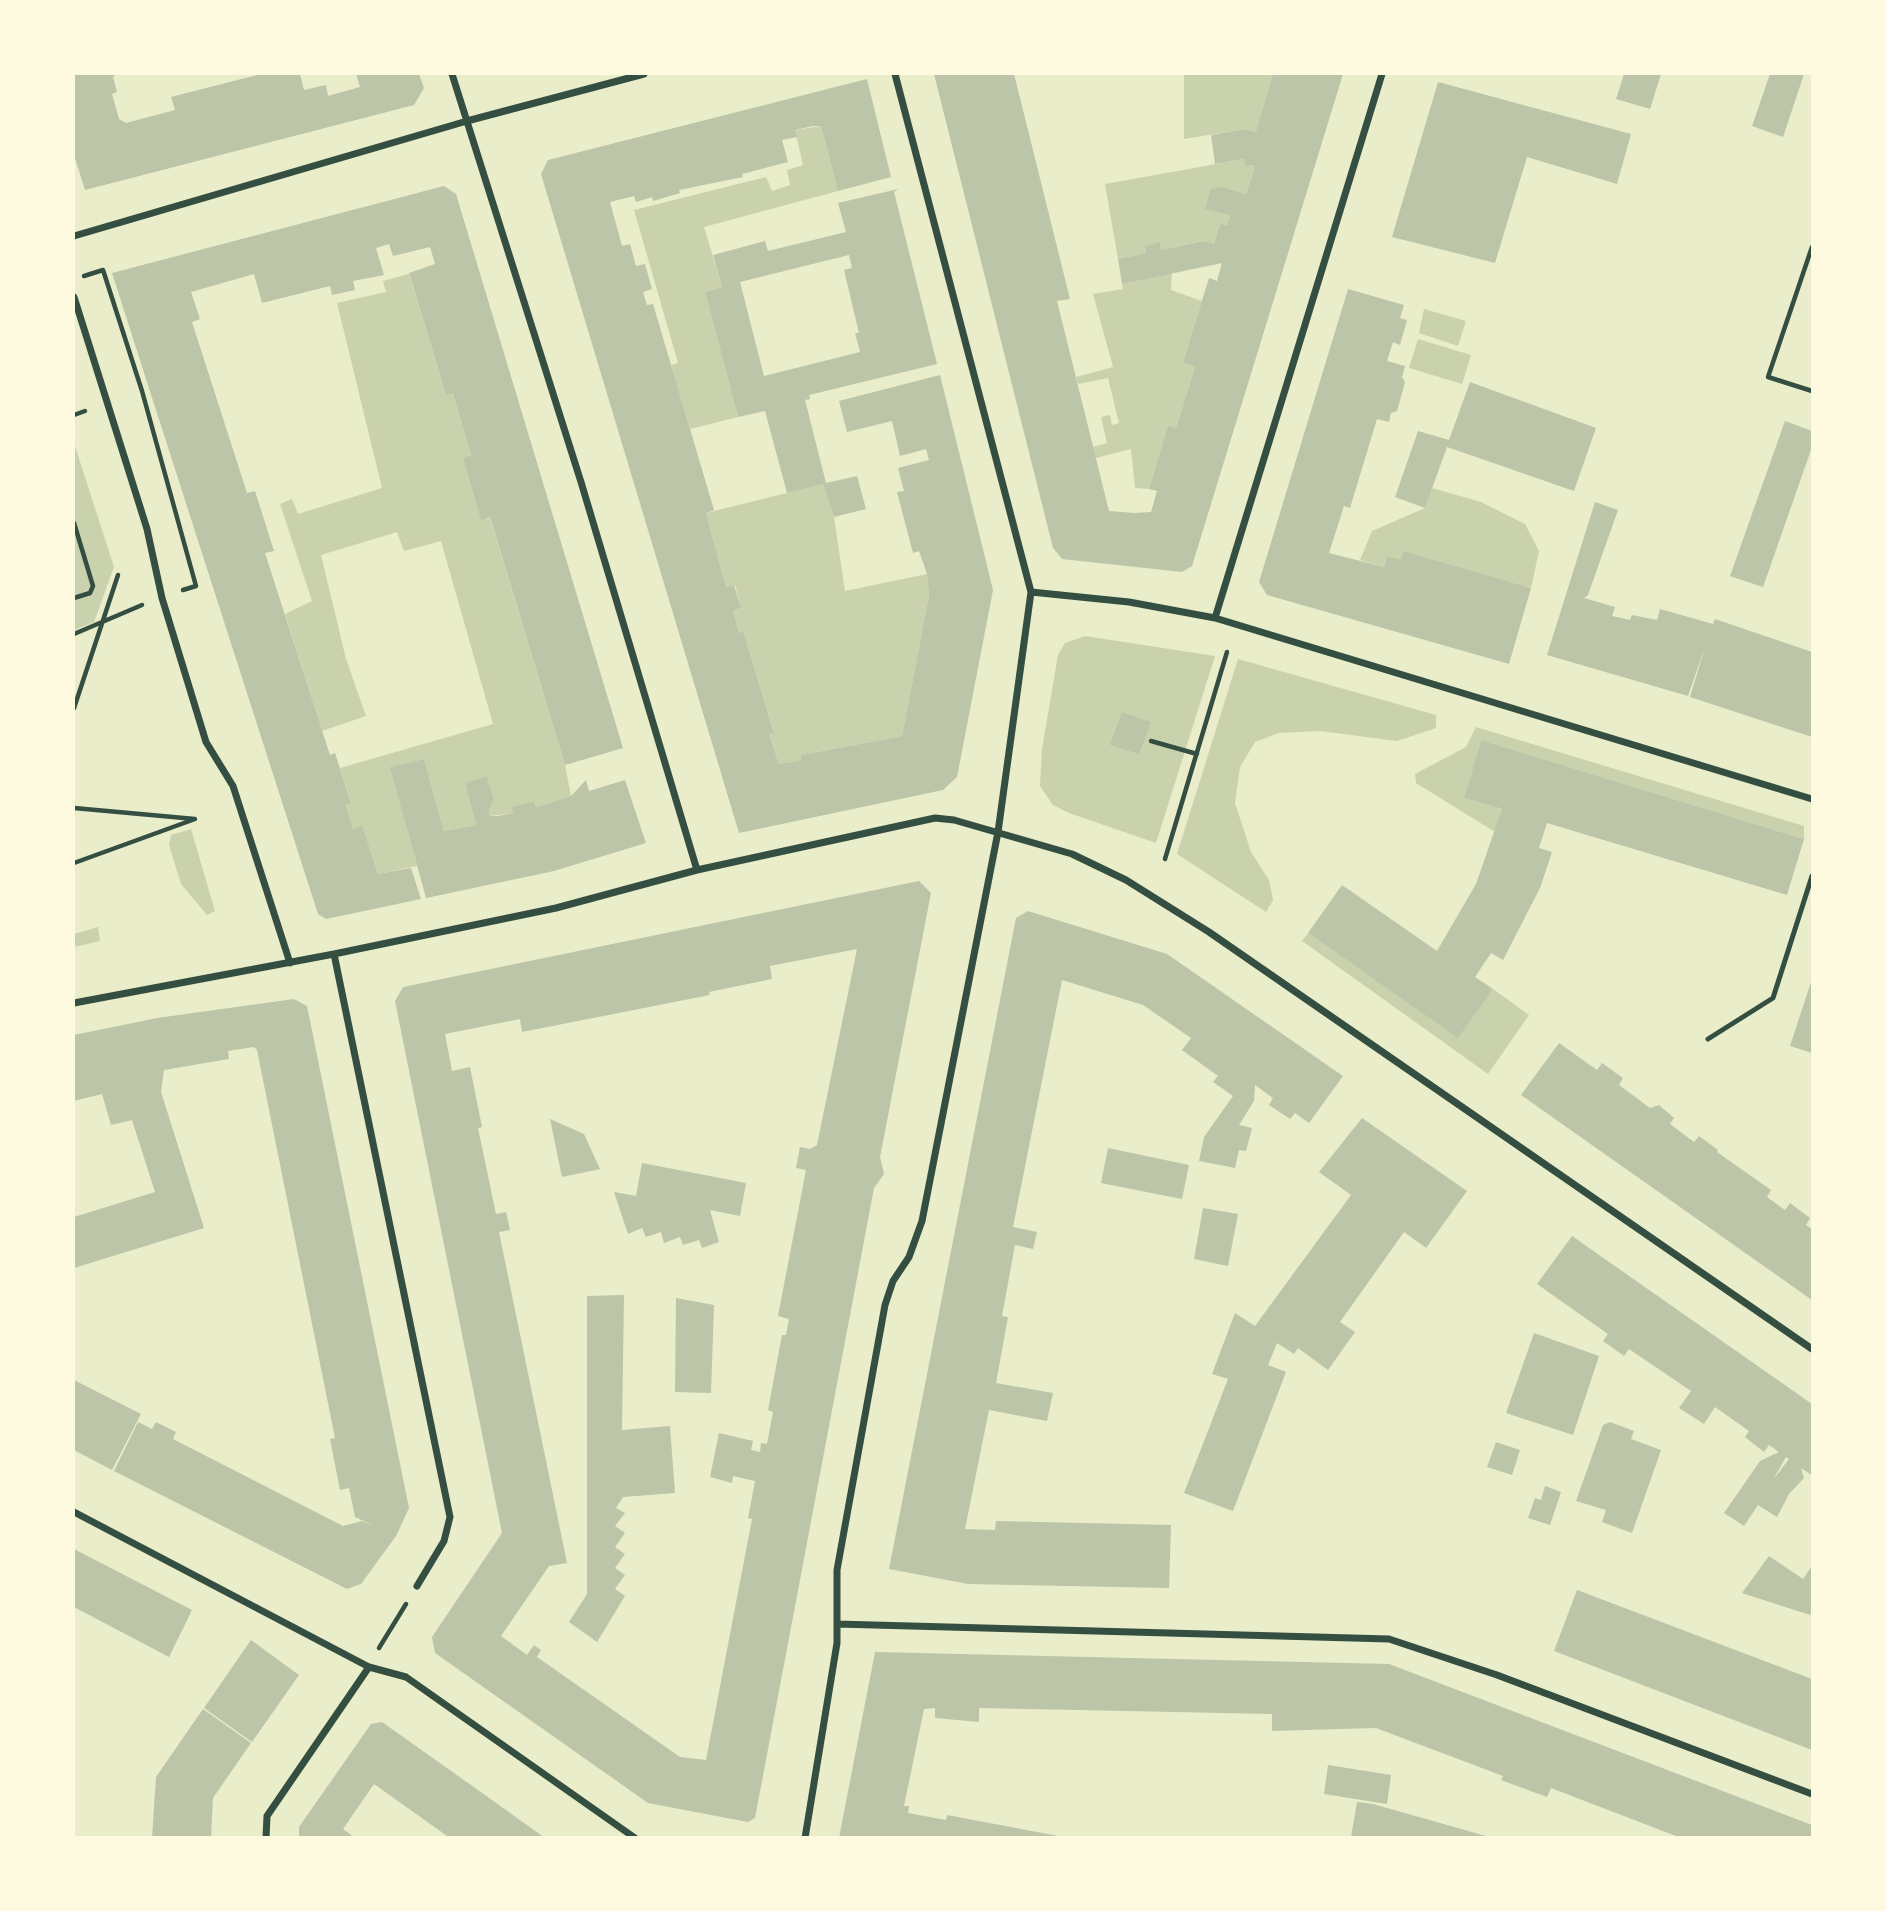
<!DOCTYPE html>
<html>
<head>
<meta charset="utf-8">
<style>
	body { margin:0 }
	#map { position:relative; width:1886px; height:1911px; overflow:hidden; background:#e9edc9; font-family:Quicksand,sans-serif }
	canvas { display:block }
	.frame { position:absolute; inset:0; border:75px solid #fefae0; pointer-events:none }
</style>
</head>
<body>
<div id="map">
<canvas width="1886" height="1911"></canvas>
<div class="frame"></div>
</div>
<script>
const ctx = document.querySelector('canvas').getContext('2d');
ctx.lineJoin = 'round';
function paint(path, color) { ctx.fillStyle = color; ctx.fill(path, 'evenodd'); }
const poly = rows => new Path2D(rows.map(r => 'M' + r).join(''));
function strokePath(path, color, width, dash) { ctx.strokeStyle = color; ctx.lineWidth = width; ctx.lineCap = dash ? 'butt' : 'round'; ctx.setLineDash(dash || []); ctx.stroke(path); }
const green = poly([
	[1184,74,1283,74,1256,132,1245,129,1184,139],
	[821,126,838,191,704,227,722,287,705,292,738,417,690,429,671,365,678,363,634,210,766,177,772,191,790,185,787,170,803,165,795,130],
	[1244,159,1245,166,1253,165,1254,170,1246,194,1230,189,1230,215,1227,225,1220,224,1214,244,1202,241,1161,250,1160,243,1145,246,1146,253,1118,259,1105,184],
	[1172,272,1171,290,1202,301,1183,362,1195,367,1176,428,1168,427,1149,489,1135,488,1131,449,1096,458,1093,447,1107,443,1101,417,1110,415,1112,425,1119,423,1108,378,1078,384,1076,377,1113,367,1093,294,1123,289,1122,284],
	[409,274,446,395,453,394,471,455,463,458,481,519,490,518,565,765,571,796,536,807,534,801,511,807,513,813,490,816,489,810,494,800,487,777,465,783,476,825,444,831,424,759,391,767,417,866,378,874,362,826,353,829,346,805,351,802,340,768,493,724,441,541,404,551,397,532,321,555,346,659,366,716,322,731,285,614,312,601,280,504,292,499,298,514,382,488,337,303,386,292,383,281],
	[1424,309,1466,321,1458,346,1419,333],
	[1418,339,1471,355,1462,384,1409,368],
	[74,443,114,567,94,622,74,630],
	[823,484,834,517,845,591,927,574,929,595,902,736,801,755,801,760,779,764,769,734,774,732,743,632,739,633,733,611,741,608,735,585,726,587,706,513],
	[1432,488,1481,502,1525,524,1539,551,1531,588,1403,552,1401,559,1387,556,1384,567,1360,560,1372,531,1425,508],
	[1085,636,1215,656,1156,843,1069,813,1053,805,1040,786,1042,749,1058,655,1065,643],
	[1238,659,1436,715,1436,728,1397,741,1320,731,1279,733,1255,742,1240,767,1235,803,1251,852,1269,880,1273,900,1266,912,1177,854],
	[1476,727,1804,826,1804,839,1481,740,1464,798,1502,809,1495,832,1416,783,1415,774,1466,747],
	[191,829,215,911,207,915,181,884,169,845,171,835],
	[98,927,100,941,74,947,74,934],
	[1308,933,1458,1037,1493,989,1529,1015,1488,1074,1302,941]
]);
const building = poly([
	[74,74,116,74,113,77,117,92,112,94,119,119,126,123,175,110,171,97,261,74,300,74,304,90,326,85,328,96,360,87,356,74,419,74,424,88,414,105,85,190,74,155],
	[934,74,1014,74,1070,299,1057,301,1109,511,1134,513,1151,512,1157,491,1149,489,1168,426,1176,428,1195,367,1183,362,1209,278,1217,281,1222,263,1122,284,1118,259,1146,253,1145,246,1160,242,1161,250,1203,241,1214,244,1220,224,1227,225,1230,215,1205,209,1211,189,1223,187,1246,194,1254,170,1253,165,1245,166,1244,159,1215,164,1211,135,1245,129,1256,132,1273,75,1343,74,1192,566,1182,572,1062,559,1053,548],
	[1624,74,1661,74,1650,109,1616,99],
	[1770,74,1804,74,1783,137,1752,126],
	[867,79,891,177,838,191,821,126,813,126,795,130,797,137,782,140,788,162,742,174,743,177,679,190,680,193,653,201,652,197,636,202,634,196,610,202,622,246,630,244,636,266,645,264,652,289,643,292,647,305,653,304,714,510,706,513,726,587,734,585,741,608,733,611,739,633,743,631,774,733,769,734,779,764,801,760,801,755,902,736,929,595,927,574,919,551,913,553,897,492,904,491,898,468,929,460,926,449,900,456,892,421,847,432,839,401,940,375,993,590,957,777,943,790,739,833,541,174,548,160],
	[1438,82,1631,134,1617,184,1527,157,1495,263,1392,237],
	[444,186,456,194,623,748,565,765,490,517,481,520,463,458,471,455,453,394,446,395,409,273,435,264,430,247,393,256,389,244,376,248,384,275,353,281,355,290,332,295,330,286,262,303,254,274,191,292,200,319,192,322,247,493,255,491,274,551,265,553,330,755,335,753,351,803,346,805,353,829,362,825,378,874,411,868,421,899,326,919,318,914,112,273],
	[898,189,894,192,937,364,809,395,810,399,805,400,826,483,857,476,866,509,834,517,823,484,787,493,765,411,738,417,705,292,722,287,713,255,765,241,768,251,846,232,838,203],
	[849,255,852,268,844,270,859,333,855,333,860,352,764,376,740,282],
	[1348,289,1404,305,1400,318,1407,320,1400,345,1393,342,1387,361,1405,366,1402,377,1405,382,1397,411,1391,413,1389,422,1377,419,1350,508,1344,506,1329,553,1384,567,1387,556,1401,559,1403,551,1531,588,1509,664,1267,595,1259,582],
	[1470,382,1596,428,1574,491,1447,447,1425,508,1395,497,1418,431,1449,440],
	[1785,421,1812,431,1812,447,1763,587,1730,576],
	[1595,502,1618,510,1588,595,1584,598,1615,607,1612,616,1630,620,1632,615,1657,620,1660,609,1713,624,1715,619,1812,652,1812,737,1690,697,1705,647,1688,696,1547,655],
	[1122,712,1151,722,1139,754,1110,745],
	[1481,740,1804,839,1787,895,1547,823,1539,848,1552,852,1540,888,1503,960,1491,953,1475,977,1493,989,1458,1038,1308,933,1342,885,1437,951,1476,884,1502,809,1464,798],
	[424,759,444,831,476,825,465,783,487,776,494,800,489,810,490,816,498,816,513,813,511,807,534,801,536,807,571,796,586,780,589,791,625,780,646,843,554,871,426,898,390,767],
	[919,881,931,893,880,1157,884,1174,874,1188,755,1818,748,1822,648,1803,435,1653,432,1637,502,1533,395,1001,403,987],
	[857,949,817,1145,810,1149,800,1147,796,1168,806,1170,778,1316,789,1319,786,1335,782,1335,768,1410,773,1412,767,1444,761,1443,760,1452,751,1450,753,1441,719,1433,710,1477,732,1483,733,1476,755,1481,748,1518,752,1519,706,1760,680,1757,537,1657,541,1650,534,1645,527,1655,501,1636,549,1566,567,1563,499,1232,510,1230,506,1212,496,1214,478,1128,482,1127,470,1067,452,1071,445,1034,520,1019,522,1032,710,995,709,992,772,979,770,966],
	[1028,911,1167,954,1343,1076,1309,1123,1295,1113,1290,1119,1269,1105,1273,1098,1255,1085,1254,1101,1239,1125,1252,1128,1246,1151,1239,1150,1235,1168,1199,1161,1204,1137,1233,1096,1213,1082,1218,1076,1182,1050,1191,1038,1143,1005,1062,980,1013,1227,1037,1232,1033,1249,1015,1245,1002,1316,1008,1317,996,1383,1053,1393,1047,1421,989,1410,965,1529,995,1530,996,1521,1171,1525,1169,1588,968,1584,889,1569,1016,918],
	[1812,979,1812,1053,1790,1046],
	[294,999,307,1006,409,1508,396,1536,361,1584,347,1589,114,1471,138,1422,152,1429,156,1422,176,1432,173,1439,343,1526,362,1521,377,1527,355,1517,349,1488,340,1490,330,1439,335,1438,257,1050,254,1047,228,1051,229,1059,164,1070,161,1092,204,1228,74,1268,74,1217,155,1192,132,1120,111,1125,102,1094,74,1101,74,1035,157,1018],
	[1559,1043,1597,1070,1602,1063,1623,1078,1619,1085,1650,1108,1659,1105,1674,1118,1670,1124,1694,1142,1699,1136,1718,1150,1717,1152,1771,1190,1767,1197,1785,1210,1790,1203,1810,1218,1806,1225,1812,1229,1812,1300,1521,1095],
	[1362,1118,1467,1191,1426,1248,1404,1232,1340,1322,1355,1332,1328,1370,1298,1348,1294,1354,1277,1343,1268,1365,1286,1372,1233,1511,1184,1493,1228,1379,1212,1374,1235,1313,1255,1326,1351,1195,1319,1172],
	[550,1119,584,1134,600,1169,562,1177],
	[1108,1148,1189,1165,1182,1199,1101,1183],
	[642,1163,746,1183,740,1216,710,1210,719,1242,702,1248,699,1240,683,1245,680,1237,664,1243,661,1232,646,1237,642,1228,628,1234,614,1192,636,1196],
	[1203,1208,1238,1214,1228,1266,1194,1259],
	[1572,1236,1812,1404,1812,1475,1801,1468,1804,1478,1789,1494,1777,1517,1758,1505,1744,1526,1724,1513,1760,1461,1779,1452,1769,1445,1764,1452,1745,1437,1749,1431,1715,1407,1704,1424,1679,1408,1691,1391,1629,1349,1624,1356,1603,1341,1608,1334,1537,1284],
	[1786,1457,1789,1459,1773,1480],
	[624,1295,622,1430,670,1426,675,1493,623,1497,616,1508,625,1513,615,1526,625,1533,615,1547,625,1554,615,1568,625,1575,615,1589,625,1596,597,1642,569,1622,587,1594,587,1296],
	[676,1298,714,1305,711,1393,675,1392],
	[1534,1333,1599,1356,1573,1435,1506,1413],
	[74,1380,141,1414,112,1470,74,1450],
	[1610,1422,1634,1431,1631,1439,1661,1450,1632,1533,1602,1522,1606,1510,1576,1501,1603,1425],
	[1496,1442,1520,1450,1512,1475,1487,1467],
	[1545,1486,1561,1492,1550,1525,1528,1518,1535,1498,1541,1500],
	[74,1549,192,1610,169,1657,74,1607],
	[1769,1556,1803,1579,1812,1566,1812,1611,1810,1615,1742,1593],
	[1577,1590,1812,1679,1812,1750,1554,1651],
	[251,1640,299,1675,252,1742,204,1708],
	[875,1652,1389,1664,1812,1825,1812,1838,1681,1838,1551,1788,1547,1797,1501,1780,1503,1776,1376,1728,1272,1731,1272,1714,979,1708,979,1722,935,1718,935,1708,924,1709,904,1806,909,1806,908,1813,946,1820,947,1815,1069,1838,839,1838],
	[203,1709,251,1743,213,1798,211,1838,152,1838,156,1777],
	[382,1722,485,1795,545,1838,450,1838,374,1784,343,1829,355,1838,299,1838,299,1827,371,1724],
	[1328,1765,1391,1775,1387,1804,1324,1794],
	[1357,1802,1373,1804,1493,1838,1351,1837]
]);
const path = poly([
	[1812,247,1768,377,1812,391],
	[84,276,103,270,142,391,196,586,183,590],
	[74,415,85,411],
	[74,523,93,586,90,593,74,598],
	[74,634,142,605],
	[74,708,118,575],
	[1151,741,1197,754],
	[74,808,195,819,74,863],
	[1165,859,1227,652],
	[379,1648,406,1604]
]);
const service = poly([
	[1708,1039,1773,998,1812,876]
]);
const minor = poly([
	[452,74,581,482,697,870],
	[74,236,467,121,644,74],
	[74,297,147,529,162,598,206,742,233,786,290,963],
	[1031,592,1129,602,1215,618,1812,799],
	[1215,618,1382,74],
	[334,954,450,1517,444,1541,417,1586],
	[74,1003,334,954,556,908,697,870,935,818,954,820,1072,854,1126,880,1209,932,1812,1349],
	[74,1512,369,1667,406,1677,635,1838],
	[837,1624,1389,1639,1497,1675,1812,1794],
	[266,1838,267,1816,369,1667],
	[805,1838,837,1643,837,1570,885,1305,893,1281,909,1257,922,1221,998,832,1031,592,895,74]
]);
paint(green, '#cad2ad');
paint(building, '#bcc5a7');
strokePath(path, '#344e41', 4.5);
strokePath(service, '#344e41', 5);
strokePath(minor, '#344e41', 7);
</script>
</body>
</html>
